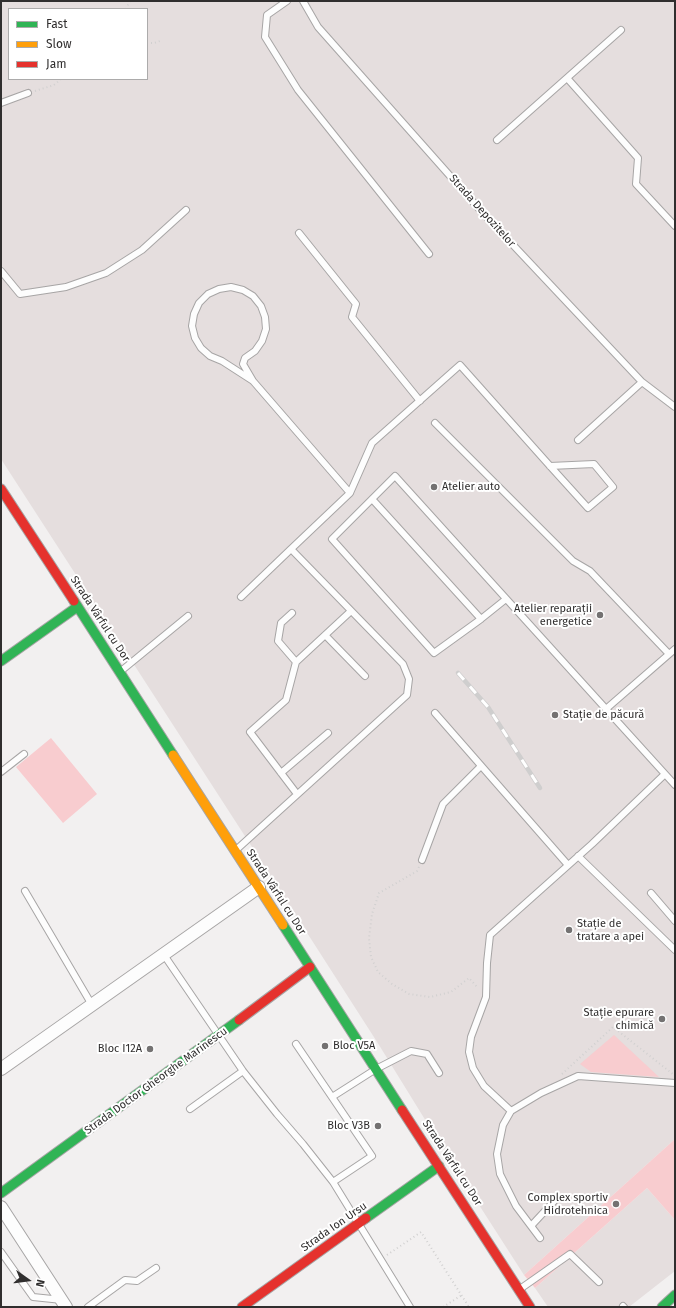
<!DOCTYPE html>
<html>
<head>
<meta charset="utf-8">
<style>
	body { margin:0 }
	#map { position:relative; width:676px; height:1308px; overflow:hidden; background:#f2f0f0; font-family:"Fira Sans",sans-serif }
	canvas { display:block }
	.frame { position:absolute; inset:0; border:2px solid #302e2e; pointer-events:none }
	.legend { position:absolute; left:8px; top:8px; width:140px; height:72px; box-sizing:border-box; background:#fff; border:1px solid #acabab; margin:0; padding:5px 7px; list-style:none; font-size:12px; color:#302e2e }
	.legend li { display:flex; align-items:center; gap:8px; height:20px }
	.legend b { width:20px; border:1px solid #acabab }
	.north { position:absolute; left:8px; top:1260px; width:40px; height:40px; -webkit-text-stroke:3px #fff; paint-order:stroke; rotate:104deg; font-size:11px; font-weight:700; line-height:16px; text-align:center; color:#302e2e }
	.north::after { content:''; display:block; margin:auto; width:14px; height:18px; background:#302e2e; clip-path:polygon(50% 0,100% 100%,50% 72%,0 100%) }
</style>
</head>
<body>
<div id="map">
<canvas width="676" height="1308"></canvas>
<div class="frame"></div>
<ul class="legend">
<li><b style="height:5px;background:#30b455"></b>Fast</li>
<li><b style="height:5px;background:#ff9f0a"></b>Slow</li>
<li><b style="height:5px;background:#e5322d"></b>Jam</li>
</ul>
<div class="north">N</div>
</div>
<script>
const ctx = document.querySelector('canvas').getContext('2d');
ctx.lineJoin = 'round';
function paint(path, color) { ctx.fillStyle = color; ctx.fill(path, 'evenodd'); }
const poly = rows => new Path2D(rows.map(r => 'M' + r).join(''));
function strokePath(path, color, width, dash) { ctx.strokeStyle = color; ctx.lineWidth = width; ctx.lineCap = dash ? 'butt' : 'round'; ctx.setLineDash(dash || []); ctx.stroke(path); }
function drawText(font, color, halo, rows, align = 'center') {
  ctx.font = font + ' "Fira Sans",sans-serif'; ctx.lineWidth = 4; ctx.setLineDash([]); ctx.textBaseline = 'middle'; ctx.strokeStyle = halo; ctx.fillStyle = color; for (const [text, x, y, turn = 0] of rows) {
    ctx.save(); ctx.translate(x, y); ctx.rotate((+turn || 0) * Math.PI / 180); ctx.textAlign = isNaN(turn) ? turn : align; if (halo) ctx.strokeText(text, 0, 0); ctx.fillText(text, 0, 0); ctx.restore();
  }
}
const built = poly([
	[1,1,675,1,675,1139,524,1275,445,1152,379,1045,252,847,1,459],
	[9,9,147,9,147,79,9,79],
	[647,1188,675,1220,675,1271,629,1307,548,1307,535,1288]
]);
const green = poly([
	[51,738,97,794,63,823,16,767],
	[614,1035,659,1077,591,1072,580,1064],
	[675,1139,675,1220,647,1188,535,1288,524,1275]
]);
const path = poly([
	[126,9,130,1],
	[147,43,154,43,160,41],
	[35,91,54,85,61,79],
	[419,867,417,871,379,893,372,914,369,938,371,957,378,972,392,984,409,994,430,997,451,992,469,978,478,988],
	[562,1074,613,1027,674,1075],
	[387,1255,421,1232,469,1307],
	[443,1307,462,1295]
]);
const lane = poly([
	[287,1,267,15,265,37,298,90,429,254],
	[303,1,318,27,482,212,642,382,675,407],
	[567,78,638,158,636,184,675,226],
	[1,103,28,93],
	[497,140,621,30],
	[299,233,356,304,352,317,420,401],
	[1,271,20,294,66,287,106,273,142,250,186,210],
	[253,381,243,364,245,358,255,351,262,341,266,329,265,317,261,306,253,296,243,290,231,287,219,289,208,294,199,303,194,314,192,326,195,338,201,348,210,356,222,361,253,381,350,493],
	[435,423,573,561,590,571,669,654],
	[578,440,642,382],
	[372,499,481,619,434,653,332,539,395,476,606,709],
	[241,597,291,549],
	[292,613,281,623,278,641,296,662,286,700,250,732,297,794],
	[481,619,506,599],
	[325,635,365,676],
	[675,649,606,709,675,785],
	[296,662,351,611],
	[121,671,188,616],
	[435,713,568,865],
	[1,772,24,754],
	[281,773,328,733],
	[665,774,592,844,490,935,487,963,486,997,471,1037,469,1052,473,1068,484,1086,511,1111,541,1093,578,1076,675,1083],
	[236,850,407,695,409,679,403,664,291,549,350,493,372,443,460,365,550,466,588,508,613,487,594,464,550,466],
	[578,856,675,950],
	[422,860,443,804,481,766],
	[25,891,92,1005],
	[651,893,675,921],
	[164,955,243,1071,277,1114,303,1144,333,1182,410,1307],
	[296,1044,372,1156,333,1182],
	[332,1097,376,1069,411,1051,427,1054,439,1073],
	[190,1109,243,1071],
	[511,1111,503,1125,497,1154,500,1174,516,1206,540,1238],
	[531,1226,557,1198],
	[1,1252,33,1297,62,1300],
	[520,1289,570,1254,599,1282],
	[623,1306,624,1307],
	[88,1307,125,1280,137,1281,156,1268]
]);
const street = poly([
	[1,1069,259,887],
	[1,1207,66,1307]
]);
const fast = poly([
	[74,601,173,755],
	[1,661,77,607],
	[283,925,402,1110],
	[1,1193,239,1020],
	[366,1218,439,1166],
	[662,1307,675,1295]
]);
const slow = poly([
	[173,755,283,925]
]);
const jam = poly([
	[1,489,74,601],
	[239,1020,310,967],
	[402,1110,530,1307],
	[242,1307,366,1218]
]);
const rail = poly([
	[458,673,488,707,540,788]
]);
const markers = [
	[434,487,4,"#747272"],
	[600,615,4,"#747272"],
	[555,715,4,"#747272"],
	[569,930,4,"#747272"],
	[662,1019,4,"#747272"],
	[325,1046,4,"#747272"],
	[150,1049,4,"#747272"],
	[378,1126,4,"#747272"],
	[616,1204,4,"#747272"]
];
const streetNames = [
	["Strada Depozitelor",482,211,48],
	["Strada Vârful cu Dor",100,619,57],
	["Strada Vârful cu Dor",276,892,57],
	["Strada Doctor Gheorghe Marinescu",156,1081,-36],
	["Strada Vârful cu Dor",452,1163,57],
	["Strada Ion Ursu",334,1227,-35]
];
const poiNames = [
	["Atelier auto",442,487,"left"],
	["Atelier reparații",592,609],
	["energetice",592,622],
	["Stație de păcură",563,715,"left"],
	["Stație de",577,924,"left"],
	["tratare a apei",577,937,"left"],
	["Stație epurare",654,1013],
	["chimică",654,1026],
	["Bloc V5A",333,1046,"left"],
	["Bloc I12A",142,1049],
	["Bloc V3B",370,1126],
	["Complex sportiv",608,1198],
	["Hidrotehnica",608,1211]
];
paint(built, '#e5dede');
paint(green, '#f8cccf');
strokePath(lane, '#a7a5a5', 8);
strokePath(street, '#a7a5a5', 14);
strokePath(fast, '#a7a5a5', 11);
strokePath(slow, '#a7a5a5', 11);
strokePath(jam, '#a7a5a5', 11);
strokePath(path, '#d1d0d0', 2, [1, 3]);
strokePath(lane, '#fdfdfd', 6);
strokePath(street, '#fdfdfd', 12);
strokePath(fast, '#30b455', 9);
strokePath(slow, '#ff9f0a', 9);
strokePath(jam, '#e5322d', 9);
strokePath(rail, '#cfcece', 4.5);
strokePath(rail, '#fff', 3, [9]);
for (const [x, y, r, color] of markers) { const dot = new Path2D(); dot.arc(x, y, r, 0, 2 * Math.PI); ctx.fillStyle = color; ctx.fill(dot); strokePath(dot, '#fff', 1.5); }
drawText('11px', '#302e2e', '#fff', streetNames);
drawText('11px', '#302e2e', '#fff', poiNames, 'right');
</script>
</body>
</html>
